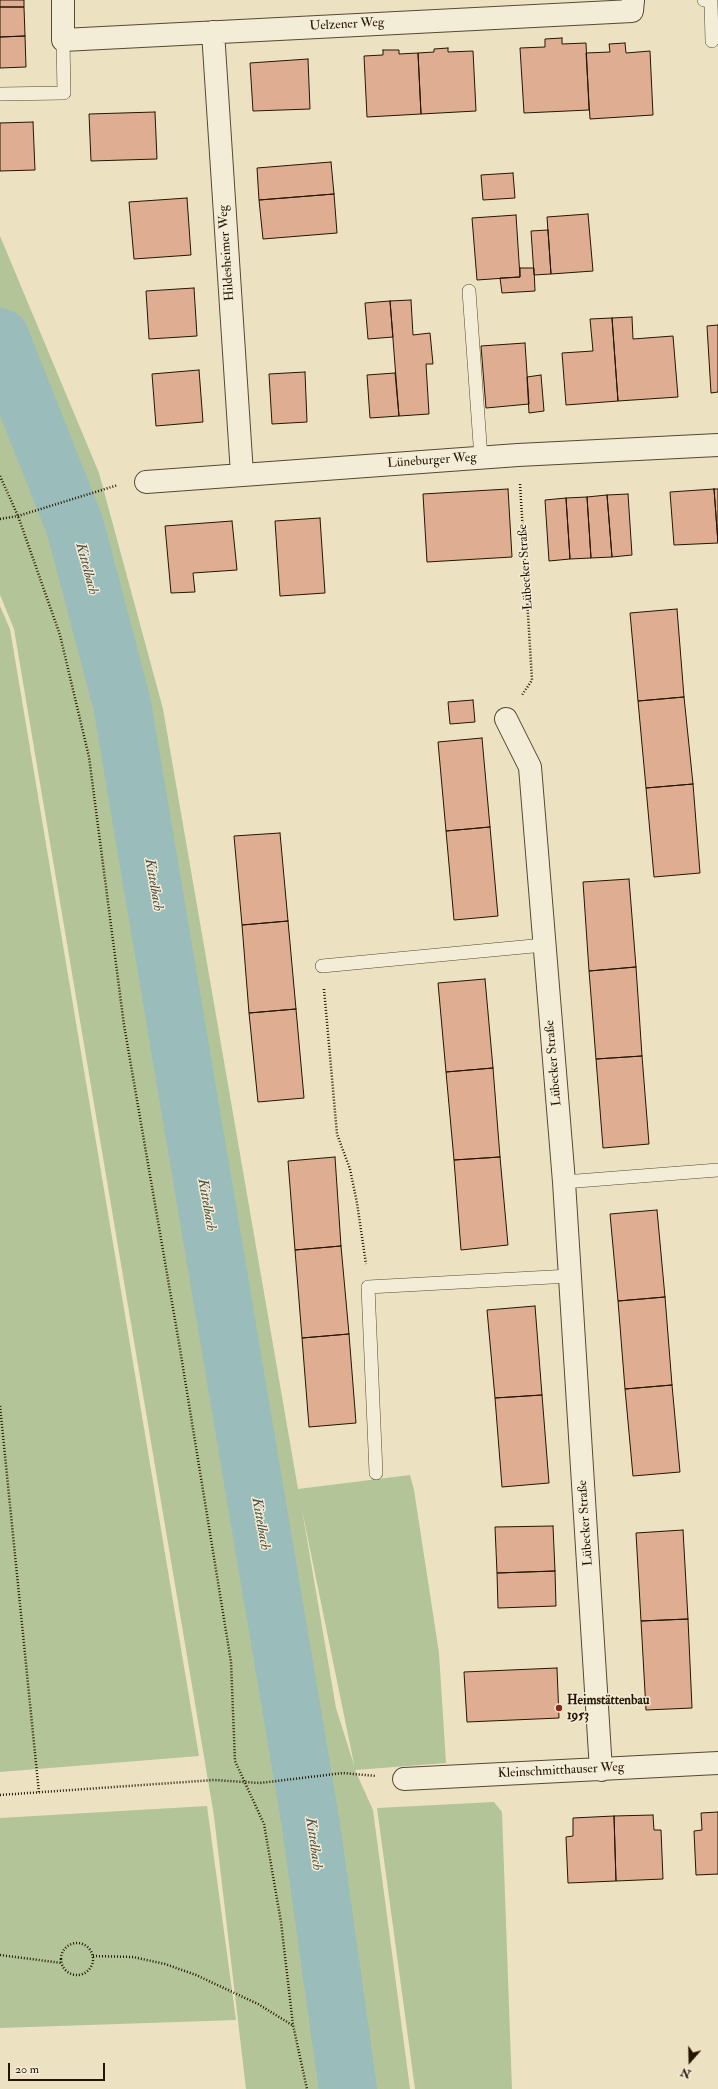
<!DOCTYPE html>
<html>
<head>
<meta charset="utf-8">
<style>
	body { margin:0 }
	#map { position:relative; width:718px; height:2089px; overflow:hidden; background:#ece2c2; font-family:"IM FELL Double Pica",serif }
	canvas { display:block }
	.north { position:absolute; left:670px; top:2041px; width:40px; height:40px; -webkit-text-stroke:3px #f3ecd7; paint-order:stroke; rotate:200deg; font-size:11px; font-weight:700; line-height:16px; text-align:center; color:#251500 }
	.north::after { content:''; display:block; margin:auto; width:14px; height:18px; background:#251500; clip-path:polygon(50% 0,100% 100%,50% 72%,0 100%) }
	.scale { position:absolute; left:8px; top:2063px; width:97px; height:18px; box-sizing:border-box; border:2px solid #251500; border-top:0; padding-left:5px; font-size:12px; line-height:14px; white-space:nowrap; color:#251500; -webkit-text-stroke:3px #f3ecd7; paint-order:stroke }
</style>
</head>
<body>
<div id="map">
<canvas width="718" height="2089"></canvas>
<div class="north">N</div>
<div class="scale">20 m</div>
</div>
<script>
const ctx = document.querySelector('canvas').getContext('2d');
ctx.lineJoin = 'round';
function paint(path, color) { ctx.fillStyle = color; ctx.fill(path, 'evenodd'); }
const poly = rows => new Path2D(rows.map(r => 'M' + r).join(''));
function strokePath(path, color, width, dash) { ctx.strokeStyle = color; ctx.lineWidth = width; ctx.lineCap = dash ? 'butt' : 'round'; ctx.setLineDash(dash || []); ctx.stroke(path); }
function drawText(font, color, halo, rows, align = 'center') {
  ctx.font = font + ' "IM FELL Double Pica",serif'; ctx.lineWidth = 3; ctx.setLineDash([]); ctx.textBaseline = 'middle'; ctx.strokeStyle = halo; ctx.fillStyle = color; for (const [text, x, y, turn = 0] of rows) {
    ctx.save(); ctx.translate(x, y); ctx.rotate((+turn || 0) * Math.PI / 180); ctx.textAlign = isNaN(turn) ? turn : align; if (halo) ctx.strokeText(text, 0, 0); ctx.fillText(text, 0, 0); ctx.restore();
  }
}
const green = poly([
	[0,236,99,473,163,709,298,1489,410,1475,414,1490,439,1653,446,1763,355,1770,373,1810,410,2089,246,2089,214,1816,14,629,0,595],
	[302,1510,354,1764,354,1765,336,1708],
	[0,606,10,629,199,1756,0,1772],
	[494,1802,502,1812,512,2089,415,2089,377,1808],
	[207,1806,236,2020,0,2028,0,1818]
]);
const river = poly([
	[0,337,75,526,122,704,310,1819,348,2089]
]);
const building = poly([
	[0,0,24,0,24,7,0,7,0,0],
	[0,7,24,7,25,36,0,37,0,7],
	[25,36,26,67,0,68,0,37,25,36],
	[562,38,562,44,586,43,589,110,524,113,520,48,545,47,545,39,562,38],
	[625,43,626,53,650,51,653,115,590,119,586,53,610,52,609,44,625,43],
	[448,48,448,52,473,51,476,111,421,114,418,53,434,52,434,49,448,48],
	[383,50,399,50,399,54,418,53,421,114,367,117,364,56,383,55,383,50],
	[308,59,310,109,253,111,250,63,308,59],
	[155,112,157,159,91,161,89,114,155,112],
	[33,122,35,170,0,171,0,123,33,122],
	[331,162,334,194,259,200,257,168,331,162],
	[513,173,515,198,483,200,481,175,513,173],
	[334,194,337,233,263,239,259,200,334,194],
	[187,198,191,255,134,259,129,202,187,198],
	[588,214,593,271,551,274,547,217,588,214],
	[516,215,520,277,477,280,472,218,516,215],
	[548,230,551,274,534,275,531,231,548,230],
	[520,268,534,268,535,291,502,293,500,278,520,277,520,268],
	[194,288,197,336,149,339,146,291,194,288],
	[411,300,413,335,430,333,433,364,426,364,429,414,399,416,390,301,411,300],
	[390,301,393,337,368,339,365,303,390,301],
	[632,317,633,339,673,336,678,397,618,401,612,318,632,317],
	[612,318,618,401,566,405,562,353,593,351,590,319,612,318],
	[718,325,718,392,711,393,707,326,718,325],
	[525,343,529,404,486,408,481,346,525,343],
	[199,370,203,422,156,426,152,374,199,370],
	[305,372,307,422,272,424,269,374,305,372],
	[395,373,399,416,370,418,367,375,395,373],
	[541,375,544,411,529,413,527,377,541,375],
	[508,489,512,557,427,562,423,494,508,489],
	[714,489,718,543,674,545,670,492,714,489],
	[714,489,718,489,718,543,714,489],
	[628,494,632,555,612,557,607,495,628,494],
	[607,495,612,557,591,558,587,497,607,495],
	[587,497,591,558,570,559,566,498,587,497],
	[566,498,570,559,549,561,545,500,566,498],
	[320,518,325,593,280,596,275,521,320,518],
	[232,521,237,570,193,573,195,592,171,593,165,526,232,521],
	[677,609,684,697,638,701,630,613,677,609],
	[684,697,693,784,646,788,638,701,684,697],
	[473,700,475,722,450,724,448,702,473,700],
	[482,738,490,827,446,831,438,742,482,738],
	[693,784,700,873,654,877,646,788,693,784],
	[490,827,498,916,454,920,446,831,490,827],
	[280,833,288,921,242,925,234,836,280,833],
	[629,879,636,967,589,971,583,882,629,879],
	[288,921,296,1009,249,1013,242,925,288,921],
	[636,967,642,1056,596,1059,589,971,636,967],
	[485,979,493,1068,446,1072,438,983,485,979],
	[296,1009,304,1098,258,1102,249,1013,296,1009],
	[642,1056,649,1144,603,1148,596,1059,642,1056],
	[493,1068,500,1157,454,1160,446,1072,493,1068],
	[335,1157,341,1246,295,1250,288,1161,335,1157],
	[500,1157,508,1245,461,1250,454,1160,500,1157],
	[657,1210,665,1297,618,1301,610,1214,657,1210],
	[341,1246,349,1334,302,1338,295,1250,341,1246],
	[665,1297,672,1385,625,1389,618,1301,665,1297],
	[535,1306,542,1395,495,1398,487,1310,535,1306],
	[349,1334,356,1423,309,1427,302,1338,349,1334],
	[672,1385,680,1472,633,1476,625,1389,672,1385],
	[542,1395,549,1483,502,1487,495,1398,542,1395],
	[553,1526,555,1571,497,1573,495,1527,553,1526],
	[683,1530,688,1619,641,1621,636,1533,683,1530],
	[555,1571,556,1606,498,1608,497,1573,555,1571],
	[688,1619,692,1708,646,1710,641,1621,688,1619],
	[557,1668,559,1718,467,1722,464,1672,557,1668],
	[718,1812,718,1874,696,1875,694,1831,702,1830,701,1813,718,1812],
	[653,1815,654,1830,661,1830,663,1879,616,1881,614,1816,653,1815],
	[614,1816,616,1881,568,1883,566,1837,573,1836,573,1818,614,1816]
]);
const path = poly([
	[0,476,18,516,60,635,89,757,124,1025,179,1343,231,1662,235,1761,264,1824,281,1922,293,2025,307,2089],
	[520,484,532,680,522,695],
	[0,519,18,516,118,485],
	[324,989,337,1134,350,1169,357,1203,366,1264],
	[0,1406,39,1793],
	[0,1795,214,1780,260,1783,343,1773,376,1776],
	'61 1959a16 16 0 1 1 32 0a16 16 0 1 1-32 0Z',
	[0,1955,62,1963],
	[93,1956,133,1957,165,1964,196,1975,258,2004,292,2025]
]);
const lane = poly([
	[704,0,711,1,712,41],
	[0,94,64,93,63,40],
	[469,291,481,458],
	[322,966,544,945],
	[564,1182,718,1170],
	[376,1473,368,1287,570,1276]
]);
const street = poly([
	[63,0,63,40,632,11,633,0],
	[213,32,242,474],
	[146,482,518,455,718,445],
	[506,719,530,767,564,1182,601,1770],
	[404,1779,718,1763]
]);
const markers = [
	[559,1708,4,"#8f2418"]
];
const streetNames = [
	["Uelzener Weg",347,25,-3],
	["Hildesheimer Weg",227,253,-94],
	["Lüneburger Weg",432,461,-4],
	["Lübecker Straße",526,567,-94],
	["Lübecker Straße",554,1063,-95],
	["Lübecker Straße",586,1523,-94],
	["Kleinschmitthauser Weg",561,1771,-3]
];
const poiNames = [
	["Heimstättenbau",567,1701],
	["1953",567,1716]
];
const waterNames = [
	["Kittelbach",86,569,75],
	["Kittelbach",153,885,80],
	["Kittelbach",206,1205,80],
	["Kittelbach",260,1524,80],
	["Kittelbach",313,1844,82]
];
paint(green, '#b2c498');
strokePath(river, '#9abcba', 58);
paint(building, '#dfae92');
strokePath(building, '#251500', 1);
strokePath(lane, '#574830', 14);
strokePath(street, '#574830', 24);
strokePath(path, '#251500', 2.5, [1, 2]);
strokePath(lane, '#f3ecd7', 13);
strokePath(street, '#f3ecd7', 22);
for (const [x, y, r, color] of markers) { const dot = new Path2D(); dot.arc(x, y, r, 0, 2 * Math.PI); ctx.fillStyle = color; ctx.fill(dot); strokePath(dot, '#f3ecd7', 1.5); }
drawText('13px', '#251500', '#f3ecd7', streetNames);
drawText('bold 13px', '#251500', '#f3ecd7', poiNames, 'left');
drawText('italic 14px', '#4e4f41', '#f3ecd7', waterNames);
</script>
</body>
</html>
